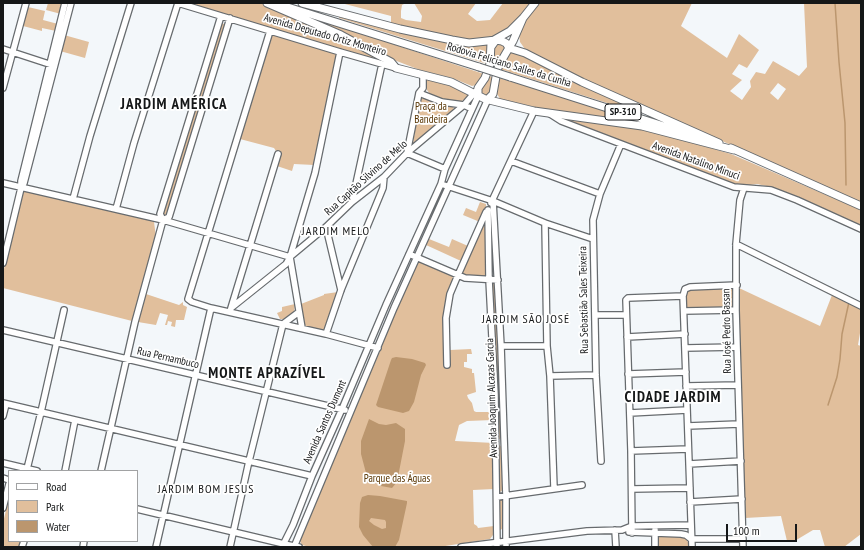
<!DOCTYPE html>
<html>
<head>
<meta charset="utf-8">
<style>
	body { margin:0 }
	#map { position:relative; width:864px; height:550px; overflow:hidden; background:#f3f7fa; font-family:"PT Sans Narrow",sans-serif }
	canvas { display:block }
	.frame { position:absolute; inset:0; border:4px solid #151718; pointer-events:none }
	.legend { position:absolute; left:8px; top:470px; width:130px; height:72px; box-sizing:border-box; background:#fff; border:1px solid #a1a2a3; margin:0; padding:5px 7px; list-style:none; font-size:12px; color:#151718 }
	.legend li { display:flex; align-items:center; gap:8px; height:20px }
	.legend b { width:20px; border:1px solid #a1a2a3 }
	.scale { position:absolute; left:726px; top:524px; width:71px; height:18px; box-sizing:border-box; border:2px solid #151718; border-top:0; padding-left:5px; font-size:12px; line-height:14px; white-space:nowrap; color:#151718; -webkit-text-stroke:3px #fff; paint-order:stroke }
</style>
</head>
<body>
<div id="map">
<canvas width="864" height="550"></canvas>
<div class="frame"></div>
<ul class="legend">
<li><b style="height:5px;background:#fff"></b>Road</li>
<li><b style="height:11px;background:#e1bf9c"></b>Park</li>
<li><b style="height:11px;background:#bb966e"></b>Water</li>
</ul>
<div class="scale">100 m</div>
</div>
<script>
const ctx = document.querySelector('canvas').getContext('2d');
ctx.lineJoin = 'round';
function paint(path, color) { ctx.fillStyle = color; ctx.fill(path, 'evenodd'); }
const poly = rows => new Path2D(rows.map(r => 'M' + r).join(''));
function strokePath(path, color, width, dash) { ctx.strokeStyle = color; ctx.lineWidth = width; ctx.lineCap = dash ? 'butt' : 'round'; ctx.setLineDash(dash || []); ctx.stroke(path); }
function drawText(font, color, halo, rows, align = 'center') {
  ctx.font = font + ' "PT Sans Narrow",sans-serif'; ctx.lineWidth = 3.5; ctx.setLineDash([]); ctx.textBaseline = 'middle'; ctx.strokeStyle = halo; ctx.fillStyle = color; for (const [text, x, y, turn = 0] of rows) {
    ctx.save(); ctx.translate(x, y); ctx.rotate((+turn || 0) * Math.PI / 180); ctx.textAlign = isNaN(turn) ? turn : align; if (halo) ctx.strokeText(text, 0, 0); ctx.fillText(text, 0, 0); ctx.restore();
  }
}
const green = poly([
	[48,3,63,3,61,14,46,10],
	[188,3,261,3,324,29,382,60,382,61],
	[341,3,406,3,402,5,401,11,401,18,406,20,421,22,422,16,414,3,476,3,468,14,477,21,490,20,503,3,530,3,509,29,497,36,468,41,391,24,391,16],
	[539,3,692,3,681,26,727,58,739,34,759,50,747,68,739,64,732,74,742,80,730,91,742,100,751,87,750,81,756,72,765,74,773,61,799,76,807,67,804,3,861,3,861,202,583,80,527,52,520,42,519,34,525,22],
	[778,83,786,89,778,100,770,93],
	[28,7,45,11,43,20,58,24,56,31,42,28,42,31,23,26],
	[304,15,484,74,476,85,472,86,452,78,420,70,381,55],
	[339,16,487,44,487,64,339,18],
	[222,23,224,24,225,26,168,213,166,215,163,214,162,212,220,24],
	[275,34,336,52,337,55,314,165,294,164,292,171,277,166,280,152,276,151,274,148,240,139,271,36],
	[64,35,89,42,85,58,60,51],
	[496,42,506,47,496,67,492,66,492,47],
	[511,51,514,51,632,108,632,109,626,109,500,69,504,61,509,56],
	[489,76,493,77,492,89,489,95,486,96,482,95,480,92,482,86],
	[499,78,632,118,635,121,634,122,548,110,500,99,496,92],
	[427,79,448,84,470,92,470,96,460,102,443,100,430,94,427,90,426,82],
	[424,98,453,107,454,109,416,144,413,143,420,99],
	[569,119,642,128,731,154,861,210,861,226,771,187,757,184,743,186,735,184,570,122,568,120],
	[26,191,151,220,154,222,156,237,132,321,3,288,3,273,23,192],
	[480,202,486,204,486,206,480,222,463,215,466,208,476,212],
	[485,222,486,275,484,278,465,277,462,274,462,271],
	[429,239,449,247,452,239,468,246,461,261,426,245],
	[419,261,452,275,453,277,443,317,445,366,449,367,450,365,450,350,471,349,472,354,467,354,467,362,464,362,464,367,472,369,472,373,474,373,476,392,467,395,468,398,472,403,474,411,476,412,493,412,493,420,467,421,459,425,455,441,494,443,494,489,473,490,474,524,477,526,478,528,494,526,493,535,490,539,439,547,310,547,302,545,299,539,303,527,381,349,396,308,416,262],
	[492,283,495,283,496,285,500,395,501,437,500,439,498,439,491,285],
	[731,288,734,290,735,306,733,308,689,310,687,307,687,292,690,289],
	[739,288,820,326,832,295,861,308,861,327,858,345,861,346,861,534,844,547,825,547,820,530,813,530,793,542,787,541,781,516,745,518,741,385],
	[338,292,326,328,323,330,308,328,305,325,301,304,324,295,324,294],
	[146,294,179,305,183,302,183,305,187,307,184,320,176,320,175,327,171,326,172,322,168,321,167,325,165,325,168,315,160,313,156,325,138,322],
	[295,304,294,313,284,319,280,319,277,313,282,311,282,307],
	[499,445,502,447,503,490,500,492],
	[9,497,9,541,21,541,19,547,3,547,3,523],
	[500,498,503,500,503,527,502,529,500,530,499,527,499,500],
	[658,535,685,537,688,542,688,547,658,547]
]);
const water = poly([
	[396,357,412,359,425,363,426,365,421,375,414,402,409,411,403,413,378,407,376,405,391,360,392,358],
	[369,419,379,424,386,425,396,423,405,429,405,441,397,482,392,488,381,486,375,483,366,473,361,454,361,441],
	[368,495,380,496,407,501,407,503,399,540,395,547,373,547,363,535,359,527,360,503,362,497],
	[371,518,385,520,386,522,386,528,382,529,374,525,369,521]
]);
const stream = poly([
	[835,3,839,62,845,123,846,185],
	[828,405,837,377,840,359,842,334,849,302]
]);
const minor = poly([
	[178,3,340,52,396,68],
	[270,31,188,299,192,302,211,308,326,334,378,348],
	[3,49,52,65],
	[423,75,423,88,419,93,407,153,445,169],
	[3,88,26,3],
	[419,93,442,102,464,105,472,109],
	[550,114,561,121,734,187,771,190,797,200,861,229],
	[511,161,600,194],
	[3,183,163,220,290,257],
	[441,184,493,201,545,223,593,239],
	[21,188,24,183,71,3],
	[73,199,90,136,131,3],
	[493,201,501,346,506,496,506,547],
	[352,202,382,64],
	[491,203,534,111],
	[116,209,134,143,178,3],
	[488,210,489,280,495,395,497,547],
	[163,220,169,217,230,18],
	[545,223,547,346,550,376,554,488],
	[326,227,341,290],
	[736,244,861,306],
	[409,254,465,278,498,280],
	[3,263,21,188,21,181,65,3],
	[231,308,278,154],
	[684,311,736,310],
	[230,312,231,308,286,264,290,257,326,227,352,202,384,177,407,153,464,105,476,91],
	[595,315,626,315],
	[302,328,290,257,315,173,340,52],
	[3,330,345,410],
	[326,334,341,290,383,188,384,177],
	[627,337,685,334],
	[501,346,547,346],
	[685,348,737,347],
	[447,365,446,318,450,294,458,275,486,212],
	[628,374,686,372],
	[550,376,596,375],
	[686,386,738,385],
	[3,403,312,476],
	[630,413,687,410],
	[3,416,6,404],
	[688,426,739,424],
	[631,451,688,449],
	[601,461,596,375,593,220,600,194,621,144],
	[3,463,37,471],
	[689,464,741,461],
	[24,471,27,469,41,412,64,310],
	[65,471,75,420],
	[101,471,135,322,163,220,160,214,221,16],
	[3,478,9,480],
	[632,489,690,488],
	[497,497,582,485],
	[690,502,742,499],
	[3,508,9,484],
	[137,509,284,544,299,547],
	[615,530,616,547],
	[655,530,655,547],
	[629,532,681,534,686,535,691,539,743,539],
	[632,533,631,451,626,300,628,298,683,296],
	[22,547,24,541],
	[83,547,84,541],
	[156,547,211,308],
	[230,547,249,461,283,324,299,312],
	[282,547,293,525,312,476,342,409,386,305,441,184,445,169,478,96],
	[294,547,394,308,488,99],
	[461,547,587,531,622,530,632,526,691,525],
	[692,547,683,296,685,289,690,287,737,285],
	[743,547,736,310,736,244,740,200,744,188]
]);
const major = poly([
	[267,3,341,35,391,62,396,68,451,82,485,99,534,111,642,126,734,150],
	[302,3,400,29,452,40,469,43,496,40],
	[278,4,479,67],
	[494,40,510,31,523,18,535,3],
	[491,47,496,40,502,41,506,43,509,48,525,53,582,82,719,143],
	[510,77,692,135],
	[478,96,478,88,485,78,490,64,491,43],
	[488,99,493,94,497,71,499,65,513,41,523,18],
	[731,148,861,206]
]);
const majorBridge = poly([
	[479,67,510,77]
]);
const shields = [
	[623,112,36]
];
const shieldNames = [
	["SP-310",623,112]
];
const streetNames = [
	["Avenida Deputado Ortiz Monteiro",325,35,16],
	["Rodovia Feliciano Salles da Cunha",509,65,17],
	["Avenida Natalino Minuci",696,161,20],
	["Rua Capitão Silvino de Melo",366,178,-42],
	["Rua Sebastião Sales Teixeira",584,300,-91],
	["Rua José Pedro Bassan",727,331,-91],
	["Rua Pernambuco",168,358,13],
	["Avenida Joaquim Alcazas Garcia",492,398,-92],
	["Avenida Santos Dumont",325,422,-66]
];
const parkNames = [
	["Praça da",431,107],
	["Bandeira",431,120],
	["Parque das Águas",397,479]
];
const neighbourhoodNames = [
	["JARDIM MELO",336,232],
	["JARDIM SÃO JOSÉ",526,320],
	["JARDIM BOM JESUS",206,490]
];
const districtNames = [
	["JARDIM AMÉRICA",174,105],
	["MONTE APRAZÍVEL",267,374],
	["CIDADE JARDIM",673,398]
];
paint(green, '#e1bf9c');
paint(water, '#bb966e');
strokePath(stream, '#bb966e', 1.5);
strokePath(minor, '#676b6e', 8);
strokePath(major, '#676b6e', 9);
strokePath(minor, '#fff', 5.5);
strokePath(major, '#fff', 7);
strokePath(majorBridge, '#676b6e', 9, []);
strokePath(majorBridge, '#fff', 7);
for (const [x, y, w] of shields) { const box = new Path2D(); box.roundRect(x - w / 2, y - 8, w, 16, 3); ctx.fillStyle = '#fff'; ctx.fill(box); strokePath(box, '#151718', 1); }
drawText('bold 10px', '#151718', null, shieldNames);
drawText('11px', '#151718', '#fff', streetNames);
drawText('11px', '#583400', '#fff', parkNames);
ctx.letterSpacing = '1px';
drawText('12px', '#151718', '#fff', neighbourhoodNames);
ctx.letterSpacing = '0px';
ctx.letterSpacing = '1px';
drawText('bold 15px', '#151718', '#fff', districtNames);
ctx.letterSpacing = '0px';
</script>
</body>
</html>
